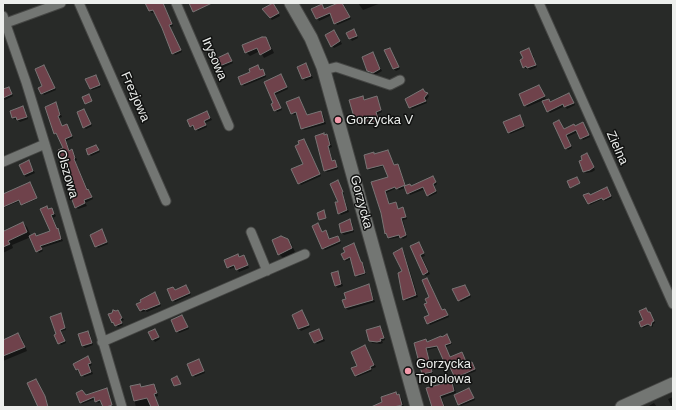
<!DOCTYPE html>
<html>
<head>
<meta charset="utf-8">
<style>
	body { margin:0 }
	#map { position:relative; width:676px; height:410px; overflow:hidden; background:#282a28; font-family:Arial,sans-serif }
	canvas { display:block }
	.frame { position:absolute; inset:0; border:4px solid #edefed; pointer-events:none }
</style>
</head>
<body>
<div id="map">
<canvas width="676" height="410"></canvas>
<div class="frame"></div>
</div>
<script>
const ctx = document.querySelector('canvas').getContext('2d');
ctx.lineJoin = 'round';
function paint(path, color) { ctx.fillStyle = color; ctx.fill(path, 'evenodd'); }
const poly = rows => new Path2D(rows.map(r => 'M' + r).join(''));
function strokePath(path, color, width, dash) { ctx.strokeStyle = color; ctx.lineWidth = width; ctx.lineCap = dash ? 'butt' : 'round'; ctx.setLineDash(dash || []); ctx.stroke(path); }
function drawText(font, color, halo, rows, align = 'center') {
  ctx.font = font + ' Arial,sans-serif'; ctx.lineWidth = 3; ctx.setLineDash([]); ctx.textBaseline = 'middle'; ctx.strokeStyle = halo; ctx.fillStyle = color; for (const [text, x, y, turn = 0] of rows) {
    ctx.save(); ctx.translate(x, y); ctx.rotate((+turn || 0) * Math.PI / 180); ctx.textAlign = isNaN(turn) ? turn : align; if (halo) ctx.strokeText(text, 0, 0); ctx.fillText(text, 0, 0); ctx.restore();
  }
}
const shadow = poly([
	[147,3,163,3,173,26,170,27,182,52,175,55,173,53,155,12,152,13,150,11],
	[336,3,343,3,351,19,337,25,332,15,319,21,313,10,322,6,325,10,337,4],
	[358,3,381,3,363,10],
	[275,6,280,16,272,20,270,18],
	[354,30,358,38,352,41,350,38],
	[336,33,342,44,334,48,332,46],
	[265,38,269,42,274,53,264,58,260,51,250,56,246,52],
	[390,49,400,69,396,71,394,69],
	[529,49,534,57,533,57,537,67,530,70,528,68,526,69,524,67,524,59],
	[228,54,233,63,220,69,214,60],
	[373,54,382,71,375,75,369,71],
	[306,64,313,78,305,81,299,68],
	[44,66,56,90,44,95,40,88,44,87],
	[258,66,261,71,264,72,266,77,244,86,242,84],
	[281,75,288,89,275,95,282,110,277,112,273,105,274,104,265,82],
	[96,76,101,87,92,90,90,88],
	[3,85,5,90,9,88,13,96,5,100,3,98],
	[539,86,546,99,527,107,525,105],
	[427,94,429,96,426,101,427,103,412,109,410,107],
	[569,94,575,105,567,109,565,106,550,113,548,111,549,100,551,102],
	[363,97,366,101,376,98,378,100,382,112,378,114,380,124,375,125,373,122,359,126,357,124,350,101],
	[299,98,308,116,321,112,323,114,326,124,304,130,302,128,297,114,294,115,292,113],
	[55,103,57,105,62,117,59,118,63,127,67,126,69,128,73,138,66,141,70,151,72,151,74,153,77,160,75,161,88,190,90,192,93,199,85,203,87,206,78,209,76,207,78,195,64,148,55,133],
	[23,108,25,110,28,119,20,122,17,119,15,120,11,111],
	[84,110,92,126,86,129,84,127],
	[207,112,212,120,205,123,207,127,198,131,195,127,193,128,191,126],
	[520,116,525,128,510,134,509,132],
	[559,121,564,130,585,126,590,137,583,140,578,132,567,137,572,148,568,150,566,148],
	[323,134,329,137,332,147,329,148,333,162,336,164,338,169,327,172,325,170],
	[304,140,321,176,301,185,299,183,304,165,300,144],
	[96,146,100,152,91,156,89,154],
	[388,151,395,166,397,165,399,167,406,186,410,185,412,187,433,177,437,184,434,186,437,193,429,197,425,189,410,195,405,188,399,190,397,188,386,193,390,205,396,203,399,210,403,208,404,210,407,219,403,220,407,237,403,239,401,237,390,239,388,238,372,183,389,178,384,166,370,170,368,168,375,155],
	[587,154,595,170,592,172,586,173,584,171,584,160],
	[28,161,35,173,26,177,24,175],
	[338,182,344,194,343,194,349,212,341,215,339,213],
	[31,184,37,199,23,205,20,201,3,208,3,195],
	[608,190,612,198,605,201,603,199,590,205,585,196,590,196],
	[47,207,53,211,56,216,53,218,63,241,41,248,43,251,39,253,31,237,12,245,13,248,3,253,3,230,4,231,23,223,27,227,31,236,35,234,36,236,52,231],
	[350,220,352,222,354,232,344,235,342,233,340,225],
	[318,224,322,233,325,231,327,233,330,240,338,237,341,243,325,250,323,248],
	[101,231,108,244,98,248,96,246],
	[287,240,291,243,295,252,283,258,279,254,273,241],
	[419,243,425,256,422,257,430,274,426,276,411,246],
	[355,246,362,263,364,265,366,274,358,277,356,275,352,259,346,261,344,259],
	[402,250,404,252,418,297,406,301,404,299],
	[238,255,240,258,243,256,245,258,249,268,239,272,236,267,230,269,228,267],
	[337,272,339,274,343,286,338,288,336,286,332,273],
	[427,279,442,311,445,310,449,317,430,325,428,323,430,315,428,303,430,297],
	[186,286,191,295,175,302,173,300,173,288,175,290],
	[368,286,370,288,375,302,348,310,345,307,347,300],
	[465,286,471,297,461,302,458,300],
	[155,294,161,306,147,312,146,311,142,312,140,310],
	[646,309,649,313,651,314,655,323,653,324,653,327,650,325,643,328,640,323,645,320],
	[118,311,124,320,121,321,123,325,118,327,112,322,116,312],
	[302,312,310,327,301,331,299,329],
	[60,314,62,316,66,330,61,331,66,343,61,345,59,343],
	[182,316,189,329,179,333,177,331],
	[380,327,382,330,385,340,382,341,383,343,380,344,372,343,370,340],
	[155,330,160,339,155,342,153,339],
	[319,330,325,341,317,344,315,342],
	[88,332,90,334,93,345,85,348,82,345],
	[18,334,22,338,27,351,3,361,3,341],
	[447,336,452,344,446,347,450,358,462,353,468,365,472,363,476,371,457,379,450,365,448,365,446,364,439,347,427,350,433,373,425,376,423,374,415,343,426,340,428,342],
	[365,347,376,367,371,369,372,371,357,377,355,375],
	[87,357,92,365,90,366,93,374,84,377,80,371,78,371,76,369],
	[198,360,205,373,195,377,193,375],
	[451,379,453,381,456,393,442,398,445,407,434,407,447,383],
	[139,385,142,387,154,385,156,387,158,396,155,397,159,407,136,407,131,387],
	[107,389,111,399,98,403,95,399,82,404,81,402,85,396],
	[469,389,475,400,461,406,459,404],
	[396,393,401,397,404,407,376,407],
	[673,397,673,407,672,407,668,399],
	[654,403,657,407,647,407]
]);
const building = poly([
	[145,3,163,3,172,24,169,25,181,50,172,54,162,28,153,10,149,11,145,3],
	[189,3,212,3,193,12,189,3],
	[273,3,279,13,270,18,262,9,273,3],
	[338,3,342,3,350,17,334,24,330,13,316,19,311,9,322,4,324,9,338,3],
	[354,29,357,36,349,39,346,33,354,29],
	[334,30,340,41,331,47,325,35,334,30],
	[262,37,266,37,271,49,260,55,257,48,245,53,242,45,262,37],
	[390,48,399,67,393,69,384,50,390,48],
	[529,48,536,65,527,68,526,66,523,68,520,60,523,58,520,52,529,48],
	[373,52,380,69,373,73,367,71,362,57,373,52],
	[228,53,232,61,217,67,213,60,228,53],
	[306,63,311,76,302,79,297,67,306,63],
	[44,65,55,88,41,94,38,88,42,86,35,69,44,65],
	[258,65,260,70,263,69,265,75,241,85,238,77,250,72,249,69,258,65],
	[281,74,287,87,274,93,281,108,274,111,271,104,273,103,264,82,281,74],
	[96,75,100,85,90,89,85,79,96,75],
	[539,85,545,96,524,106,519,94,539,85],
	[9,87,12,94,3,98,3,89,9,87],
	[423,89,425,92,428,93,424,98,426,101,409,108,405,99,423,89],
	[569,93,574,103,564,107,563,104,547,112,542,101,549,99,550,102,569,93],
	[89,94,92,101,85,104,82,97,89,94],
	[363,96,364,100,377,96,381,110,376,112,379,122,372,124,372,120,356,124,349,100,363,96],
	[299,97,307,115,321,111,324,122,301,129,296,112,291,114,286,102,299,97],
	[56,102,60,115,58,116,62,126,67,124,72,136,65,139,69,151,72,149,75,158,74,159,87,190,88,189,92,197,84,200,85,203,75,208,71,197,77,195,58,150,63,148,56,133,54,134,45,107,56,102],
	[23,106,27,117,17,120,16,117,12,118,10,111,23,106],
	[84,109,91,124,83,128,77,112,84,109],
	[207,111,210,118,204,121,206,125,195,130,193,125,190,127,187,120,207,111],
	[520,115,524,126,508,133,503,122,520,115],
	[559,120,564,129,574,124,575,126,583,122,589,135,580,139,576,130,566,135,571,146,565,149,553,123,559,120],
	[324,133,324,135,327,134,330,145,328,146,332,161,335,160,337,167,324,171,315,136,324,133],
	[304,139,320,174,298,184,291,169,303,164,295,146,299,144,298,141,304,139],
	[96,145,99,150,88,155,86,149,96,145],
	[388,150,394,165,398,164,405,185,396,189,395,187,385,191,389,204,396,202,398,209,403,207,406,217,401,218,406,235,400,238,399,235,388,238,386,233,385,234,381,213,371,182,388,177,383,165,367,169,364,155,374,152,374,154,388,150],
	[587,153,594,167,590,170,583,172,579,161,582,160,581,156,587,153],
	[29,160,33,171,24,175,19,165,29,160],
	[433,176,436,182,433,184,436,191,427,196,423,187,407,194,404,186,410,184,411,186,433,176],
	[577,177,580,183,570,188,567,181,577,177],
	[338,180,343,192,342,192,347,210,338,214,335,202,338,202,330,184,338,180],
	[30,182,37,198,21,205,19,200,3,207,3,194,30,182],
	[607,187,611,196,603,200,602,198,588,204,583,195,589,193,590,195,607,187],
	[47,206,48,209,52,208,54,214,51,215,57,229,58,228,61,239,40,246,42,249,36,252,29,236,35,233,36,236,50,231,40,209,47,206],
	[324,210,326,218,319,220,317,213,324,210],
	[350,219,353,230,341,233,339,224,350,219],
	[23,222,27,232,8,241,10,244,3,247,3,229,4,231,23,222],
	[318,223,322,232,326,230,329,239,338,236,340,241,322,249,312,226,318,223],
	[102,229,107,242,95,247,90,235,102,229],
	[281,236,288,239,292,248,278,255,272,240,281,236],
	[419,242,424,253,420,255,428,272,423,275,410,246,419,242],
	[354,243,361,262,362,262,365,273,355,276,350,257,344,260,341,254,345,252,343,248,354,243],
	[402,248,416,295,403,300,398,273,402,271,393,253,402,248],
	[238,254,239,257,244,255,248,265,236,270,234,265,227,268,224,260,238,254],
	[338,271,341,284,335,286,331,273,338,271],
	[427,278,442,310,445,309,448,315,427,324,424,317,429,315,424,304,427,303,425,299,429,297,422,280,427,278],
	[369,284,373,300,345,308,342,300,346,299,344,293,369,284],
	[186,285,190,293,172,301,167,289,173,287,175,290,186,285],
	[465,285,470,295,458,301,452,289,465,285],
	[155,292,160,304,145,310,144,309,140,311,136,304,141,302,140,300,155,292],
	[646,308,648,312,650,312,654,321,652,322,651,326,648,324,641,327,639,322,643,320,639,311,646,308],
	[113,310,116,311,118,310,122,318,120,319,122,323,115,326,113,322,112,323,108,314,112,313,113,310],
	[302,310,309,325,298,329,292,315,302,310],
	[61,313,65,328,60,330,65,341,58,344,54,335,56,334,50,317,61,313],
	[182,315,188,327,176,332,171,320,182,315],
	[380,326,384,338,380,339,381,341,377,342,369,341,366,330,380,326],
	[155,329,159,337,152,340,148,332,155,329],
	[319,329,323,339,314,343,309,333,319,329],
	[88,331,92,343,82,346,78,334,88,331],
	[18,333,25,347,3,356,3,340,18,333],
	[447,334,451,343,445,345,450,357,462,352,467,364,472,362,475,369,455,378,448,363,445,364,437,346,426,348,432,372,422,374,414,343,426,339,427,342,441,336,442,337,447,334],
	[365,345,374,365,370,367,371,369,355,376,351,368,357,366,351,352,365,345],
	[88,356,91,363,88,364,91,372,81,376,78,369,76,370,73,364,88,356],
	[199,359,204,371,192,376,187,364,199,359],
	[177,376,181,384,174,386,171,379,177,376],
	[451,378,454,391,440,396,444,407,432,407,426,388,445,383,445,381,451,378],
	[36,379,45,396,48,407,38,407,27,383,36,379],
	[140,384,141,387,154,384,157,393,154,394,159,407,151,407,147,398,134,401,130,386,140,384],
	[107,388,112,405,106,407,103,407,100,400,95,402,94,397,80,403,76,393,82,390,86,395,107,388],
	[469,388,474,398,458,405,454,395,469,388],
	[396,392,397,395,399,394,402,405,394,407,371,407,382,402,381,397,396,392]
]);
const street = poly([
	[79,3,166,201],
	[176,3,229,126],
	[539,3,673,304],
	[3,16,26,82,48,154,122,407],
	[6,23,61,3],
	[324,70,336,67,390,85,400,80],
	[3,162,45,144],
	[251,232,267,271],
	[102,342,305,254]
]);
const secondary = poly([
	[291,3,311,38,323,67,417,407],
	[622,407,673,384]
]);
const markers = [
	[338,120,4,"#f39aab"],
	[408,371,4,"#f39aab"]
];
const streetNames = [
	["Irysowa",214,59,67],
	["Frezjowa",135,97,66],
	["Zielna",617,148,66],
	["Olszowa",67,174,74],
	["Gorzycka",361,202,75]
];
const poiNames = [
	["Gorzycka V",346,120],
	["Gorzycka",416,364],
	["Topolowa",416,379]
];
paint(shadow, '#0007');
paint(building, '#6f424b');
strokePath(building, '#797575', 1);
strokePath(street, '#464745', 11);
strokePath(secondary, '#464745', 15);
strokePath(street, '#737673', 9);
strokePath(secondary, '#737673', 13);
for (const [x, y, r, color] of markers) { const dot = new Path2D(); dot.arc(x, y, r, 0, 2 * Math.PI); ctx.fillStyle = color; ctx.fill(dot); strokePath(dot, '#111211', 1.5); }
drawText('13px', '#edefed', '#111211', streetNames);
drawText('13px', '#edefed', '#111211', poiNames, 'left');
</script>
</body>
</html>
